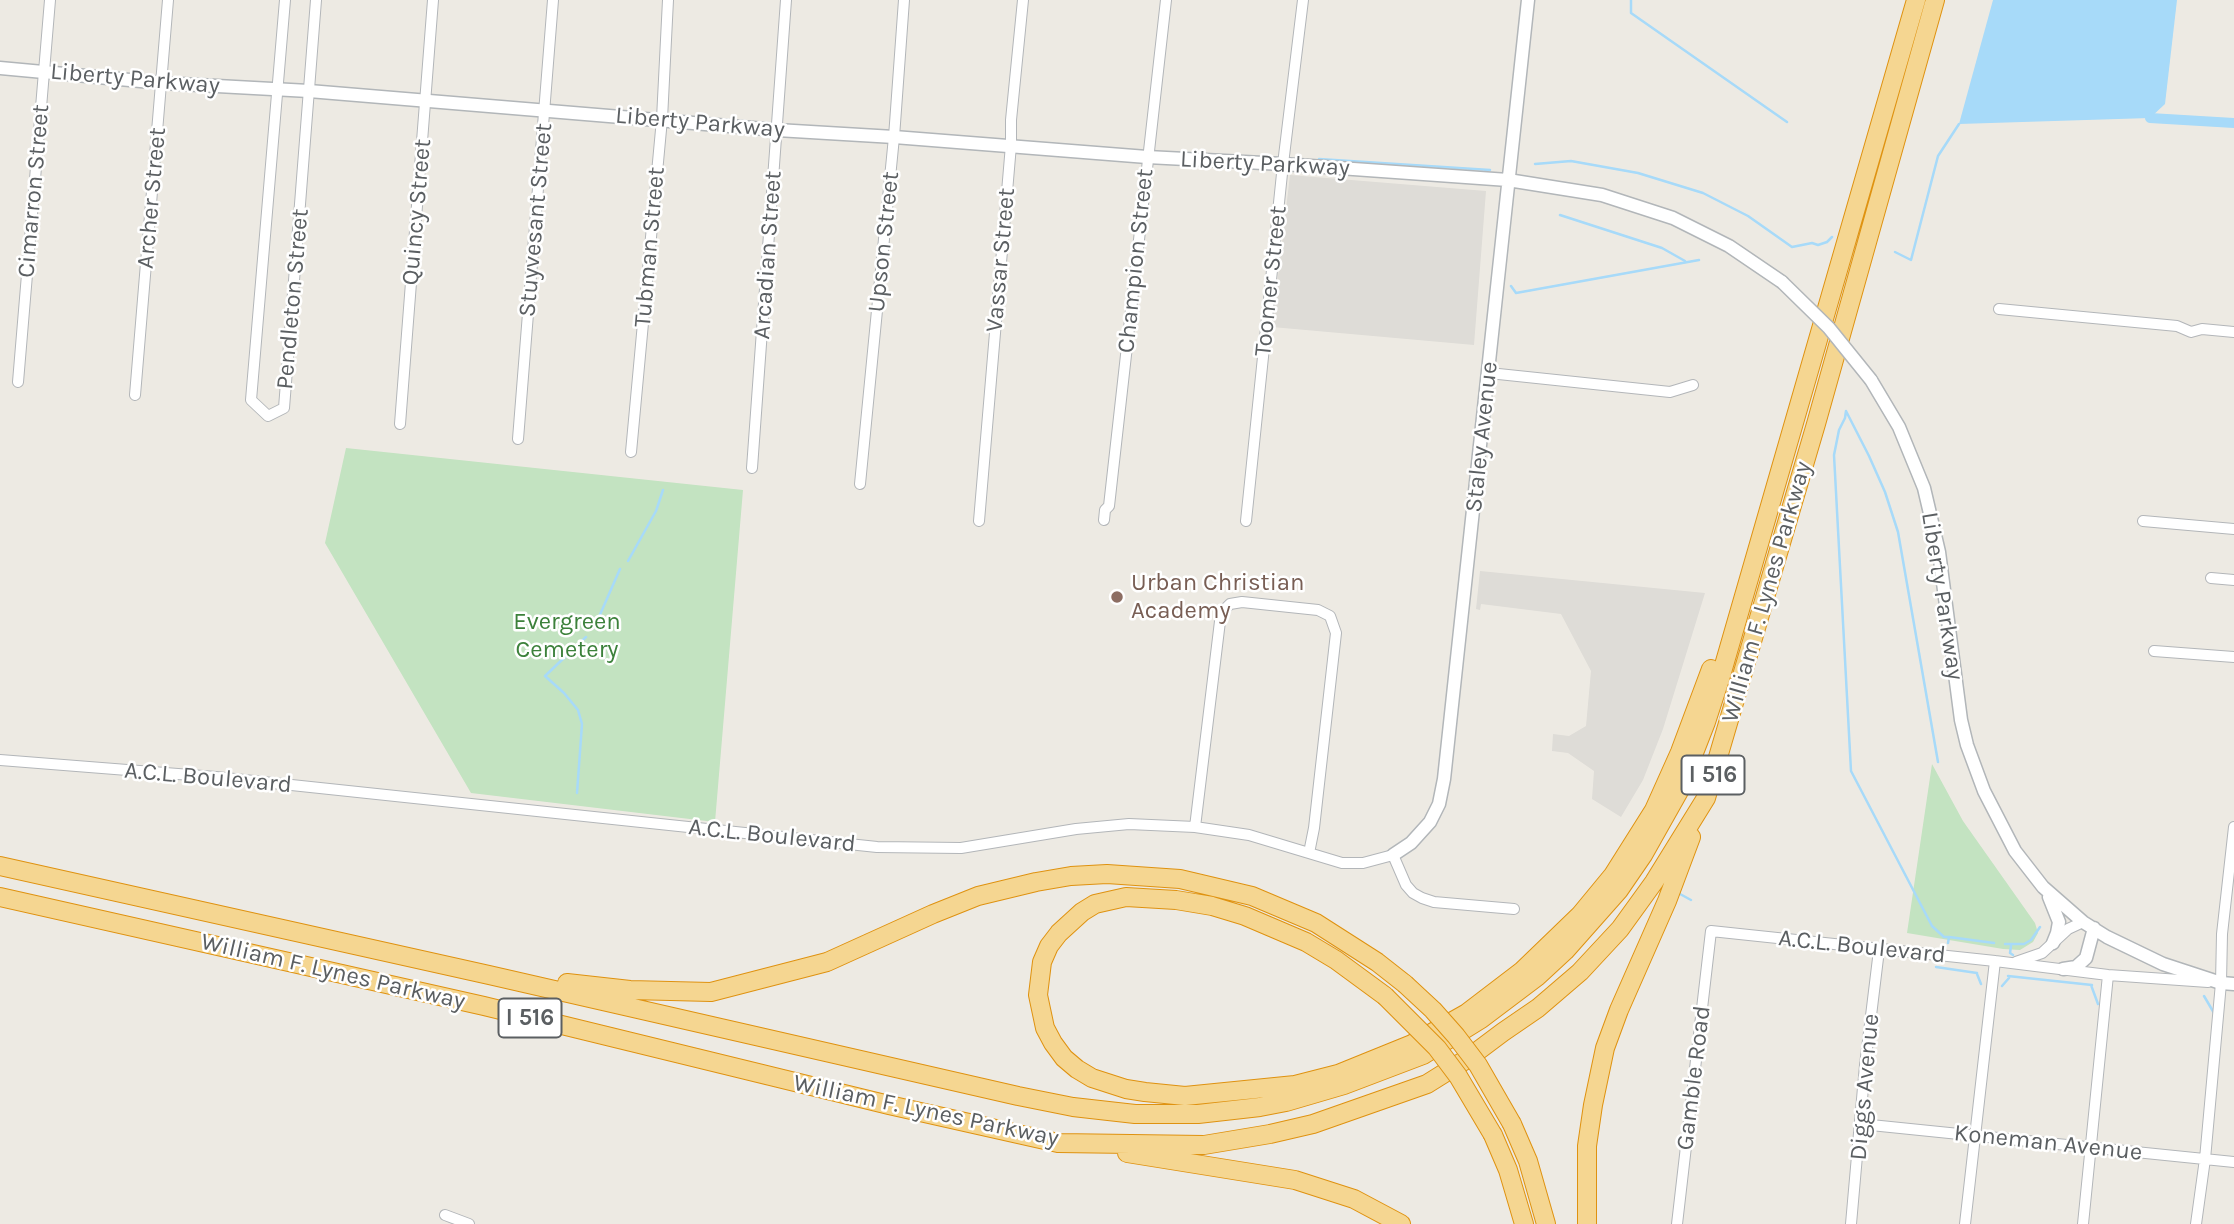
<!DOCTYPE html>
<html>
<head>
<meta charset="utf-8">
<style>
	body { margin:0 }
	canvas { display:block; background:#edeae3 }
</style>
</head>
<body>
<canvas width="2234" height="1224"></canvas>
<script>
const ctx = document.querySelector('canvas').getContext('2d');
ctx.lineJoin = 'round';
function paint(path, color) { ctx.fillStyle = color; ctx.fill(path, 'evenodd'); }
const poly = rows => new Path2D(rows.map(r => 'M' + r).join(''));
function strokePath(path, color, width, dash) { ctx.strokeStyle = color; ctx.lineWidth = width; ctx.lineCap = dash ? 'butt' : 'round'; ctx.setLineDash(dash || []); ctx.stroke(path); }
function drawText(font, color, halo, rows, align = 'center') {
  ctx.font = font + ' Karla,sans-serif'; ctx.lineWidth = 5; ctx.setLineDash([]); ctx.textBaseline = 'middle'; ctx.strokeStyle = halo; ctx.fillStyle = color; for (const [text, x, y, turn = 0] of rows) {
    ctx.save(); ctx.translate(x, y); ctx.rotate((+turn || 0) * Math.PI / 180); ctx.textAlign = isNaN(turn) ? turn : align; if (halo) ctx.strokeText(text, 0, 0); ctx.fillText(text, 0, 0); ctx.restore();
  }
}
const industrial = poly([
	[1290,175,1486,191,1474,345,1272,327],
	[1480,571,1705,593,1663,729,1643,780,1621,817,1592,799,1594,771,1568,753,1552,751,1553,734,1569,736,1586,726,1591,671,1561,614,1481,604,1480,610,1476,609]
]);
const green = poly([
	[346,448,743,490,715,822,471,793,325,543],
	[1932,764,1963,821,2035,923,2038,933,2033,942,2020,950,2003,949,1907,933]
]);
const water = poly([
	[1993,0,2177,0,2165,104,2150,118,1959,124]
]);
const stream = poly([
	[1631,0,1631,13,1787,122],
	[1319,159,1490,170],
	[1535,164,1571,161,1638,173,1703,193,1748,216,1792,247,1812,243,1818,245,1827,242,1832,237],
	[1560,215,1662,248,1685,261],
	[1895,252,1911,260,1938,156,1959,124],
	[1511,286,1516,293,1699,260],
	[1846,411,1845,418,1839,430,1834,455,1851,771,1932,926,1944,937,1949,937,1948,943],
	[1846,411,1869,456,1885,492,1898,532,1938,762],
	[628,561,656,511,663,490],
	[595,626,620,569],
	[577,793,582,724,578,710,564,693,545,676,586,637],
	[1680,894,1691,900],
	[1949,937,1994,943],
	[2005,944,2024,944,2031,940,2040,927],
	[2011,946,2010,953,2013,955],
	[1936,967,1977,973],
	[1977,974,1981,984],
	[2008,976,2092,985],
	[2091,985,2098,1004],
	[2002,986,2009,978],
	[2204,996,2214,1013]
]);
const canal = poly([
	[2150,118,2234,123]
]);
const street = poly([
	[285,0,251,400,268,416,284,408,316,0],
	[1999,309,2177,326,2191,332,2202,329,2234,332],
	[1489,373,1670,392,1693,385],
	[18,382,50,0],
	[135,395,168,0],
	[400,424,433,0],
	[518,439,553,0],
	[631,452,662,119,668,0],
	[752,468,786,0],
	[860,484,894,137,904,0],
	[1104,520,1105,510,1109,506,1166,0],
	[979,521,1011,145,1011,120,1023,0],
	[1246,521,1283,164,1303,0],
	[2143,521,2234,529],
	[2211,578,2234,580],
	[2154,651,2234,657],
	[0,760,216,777,877,847,961,848,1076,829,1129,824,1195,827,1249,835,1342,863,1363,863,1393,855,1406,885,1413,893,1422,898,1434,902,1514,909],
	[1195,827,1221,613,1230,604,1242,602,1318,610,1330,616,1336,633,1314,828,1309,853],
	[2016,962,2042,953,2068,929,2083,922],
	[1861,1124,2234,1162],
	[445,1215,469,1224],
	[1677,1224,1711,931,1995,961,2108,975,2208,982],
	[1851,1224,1865,1065,1879,950],
	[1965,1224,1995,961],
	[2083,1224,2108,975],
	[2196,1224,2205,1159,2221,983,2222,934,2234,827]
]);
const secondary = poly([
	[0,68,162,83,309,91,777,130,894,137,1147,157,1283,164,1508,180,1602,195,1673,218,1729,246,1782,282],
	[1871,380,1899,427,1924,488,1939,552,1961,720,1967,745,1984,791,2015,851,2043,887,2083,922,2107,937,2163,964,2221,983,2234,984],
	[1393,855,1411,843,1430,822,1439,804,1444,779,1528,0],
	[2049,897,2059,922,2057,933,2053,943],
	[2063,969,2076,967,2086,958,2094,928]
]);
const highway = poly([
	[0,866,489,975,1018,1096,1073,1107,1135,1114,1198,1114,1260,1107,1286,1102,1344,1085,1423,1055,1481,1019,1538,976,1565,951,1619,890,1643,855,1679,791,1706,722,1720,679,1916,0],
	[0,897,484,1006,889,1105,1058,1143,1204,1145,1270,1134,1313,1124,1427,1084,1467,1059,1503,1032,1538,1008,1580,972,1620,929,1654,882,1706,798,1816,424,1935,0],
	[567,983,630,990,711,992,827,962,933,914,978,896,1036,882,1071,876,1107,874,1180,879,1252,896,1316,923,1377,962,1405,984],
	[1385,996,1336,960,1306,942,1245,916,1212,906,1176,900,1126,897,1095,904,1082,912,1059,933,1049,946,1042,962,1038,995,1045,1028,1053,1043,1064,1058,1077,1069,1092,1078,1126,1089,1145,1092,1185,1096,1295,1085,1338,1074,1412,1044,1467,1013,1522,971,1580,915,1613,875,1654,810,1680,752,1711,669],
	[1512,1124,1528,1161,1546,1224],
	[1493,1135,1508,1170,1524,1224],
	[1127,1153,1295,1180,1354,1199,1401,1224],
	[1587,1224,1587,1146,1593,1105,1605,1048,1619,1010,1667,901,1691,837]
]);
const secondaryBridge = poly([
	[1782,282,1829,328,1871,380]
]);
const highwayBridge = poly([
	[1405,984,1433,1010,1456,1036,1478,1065,1512,1124],
	[1385,996,1437,1048,1458,1076,1493,1135]
]);
const markers = [
	[1117,597,7,"#8d6e63"]
];
const shields = [
	[1713,775,63],
	[530,1018,63]
];
const shieldNames = [
	["I 516",1713,775],
	["I 516",530,1018]
];
const streetNames = [
	["Liberty Parkway",135,79,5],
	["Liberty Parkway",700,123,5],
	["Liberty Parkway",1265,164,3],
	["Cimarron Street",34,191,-85],
	["Archer Street",152,198,-85],
	["Quincy Street",417,212,-85],
	["Stuyvesant Street",536,220,-85],
	["Upson Street",884,242,-84],
	["Tubman Street",650,247,-85],
	["Arcadian Street",768,255,-86],
	["Vassar Street",1001,260,-85],
	["Champion Street",1136,261,-84],
	["Toomer Street",1271,281,-84],
	["Pendleton Street",293,299,-85],
	["Staley Avenue",1482,437,-84],
	["William F. Lynes Parkway",1767,592,-74],
	["Liberty Parkway",1942,596,81],
	["A.C.L. Boulevard",208,778,5],
	["A.C.L. Boulevard",772,836,6],
	["A.C.L. Boulevard",1862,947,6],
	["William F. Lynes Parkway",333,972,13],
	["Gamble Road",1694,1078,-83],
	["Diggs Avenue",1865,1087,-85],
	["William F. Lynes Parkway",926,1111,12],
	["Koneman Avenue",2048,1143,6]
];
const educationNames = [
	["Urban Christian",1131,583],
	["Academy",1131,611]
];
const parkNames = [
	["Evergreen",567,622],
	["Cemetery",567,650]
];
paint(industrial, '#dedcd7');
paint(green, '#c3e3c1');
paint(water, '#a7daf9');
strokePath(stream, '#a7daf9', 2.5);
strokePath(canal, '#a7daf9', 10);
strokePath(street, '#b3b6b9', 12);
strokePath(secondary, '#b2b6b9', 15);
strokePath(highway, '#df9210', 20);
strokePath(street, '#fff', 10);
strokePath(secondary, '#fff', 12);
strokePath(highway, '#f5d691', 18);
strokePath(secondaryBridge, '#b2b6b9', 15, []);
strokePath(highwayBridge, '#df9210', 20, []);
strokePath(secondaryBridge, '#fff', 12);
strokePath(highwayBridge, '#f5d691', 18);
for (const [x, y, r, color] of markers) { const dot = new Path2D(); dot.arc(x, y, r, 0, 2 * Math.PI); ctx.fillStyle = color; ctx.fill(dot); strokePath(dot, '#fff', 2.5); }
for (const [x, y, w] of shields) { const box = new Path2D(); box.roundRect(x - w / 2, y - 19.5, w, 39, 5); ctx.fillStyle = '#fff'; ctx.fill(box); strokePath(box, '#5b5f62', 2); }
drawText('bold 23px', '#5b5f62', null, shieldNames);
drawText('24px', '#5b5f62', '#fff', streetNames);
drawText('24px', '#785e54', '#fff', educationNames, 'left');
drawText('24px', '#3c813b', '#fff', parkNames);
</script>
</body>
</html>
